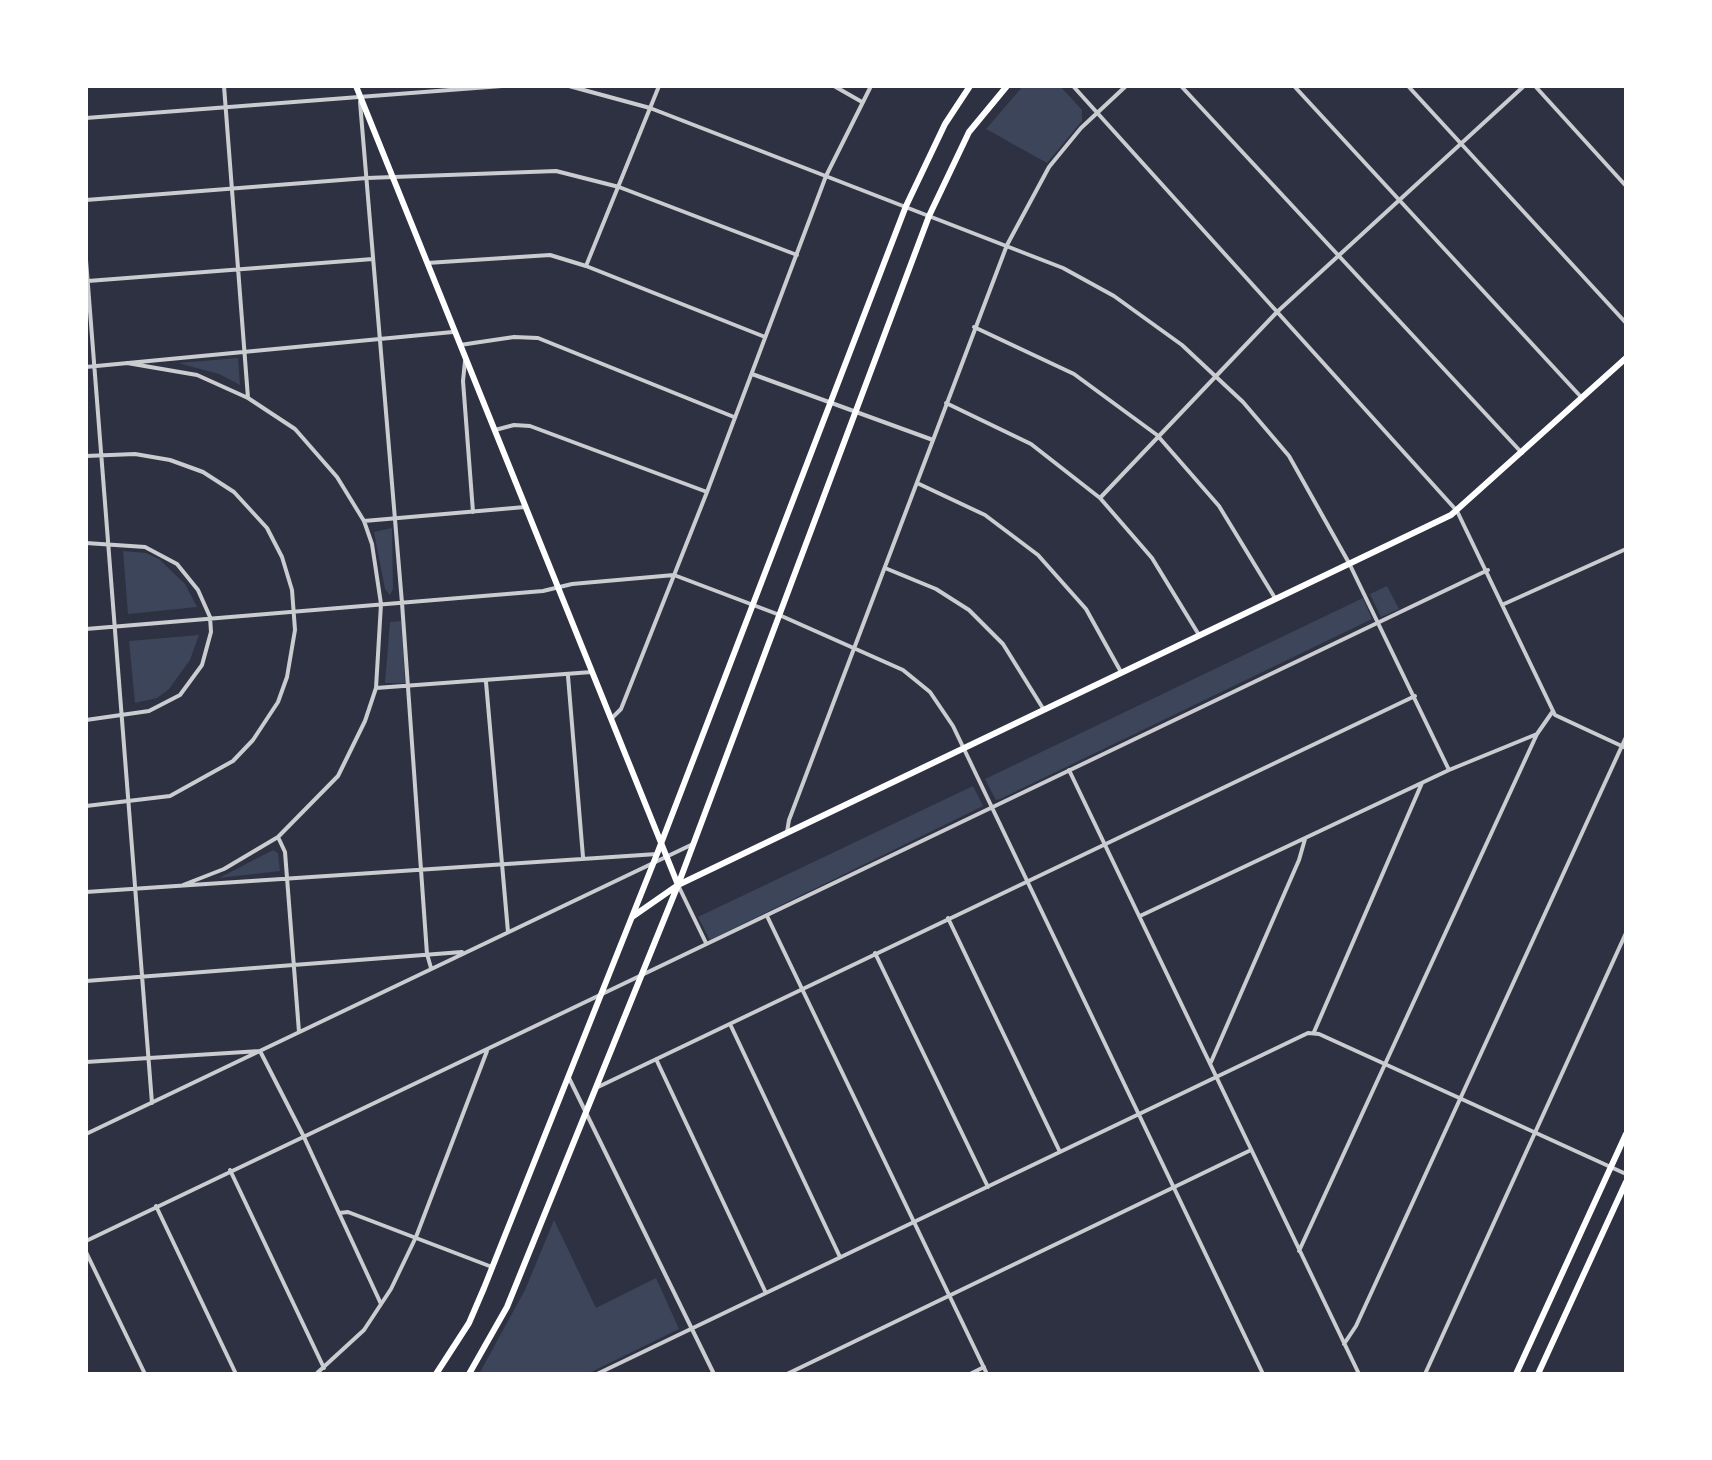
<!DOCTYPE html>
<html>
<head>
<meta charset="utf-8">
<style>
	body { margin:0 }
	#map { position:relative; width:1712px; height:1460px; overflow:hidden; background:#2d3142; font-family:Raleway,sans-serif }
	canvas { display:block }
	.frame { position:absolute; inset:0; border:88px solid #fff; pointer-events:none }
</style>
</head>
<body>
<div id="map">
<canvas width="1712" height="1460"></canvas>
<div class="frame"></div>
</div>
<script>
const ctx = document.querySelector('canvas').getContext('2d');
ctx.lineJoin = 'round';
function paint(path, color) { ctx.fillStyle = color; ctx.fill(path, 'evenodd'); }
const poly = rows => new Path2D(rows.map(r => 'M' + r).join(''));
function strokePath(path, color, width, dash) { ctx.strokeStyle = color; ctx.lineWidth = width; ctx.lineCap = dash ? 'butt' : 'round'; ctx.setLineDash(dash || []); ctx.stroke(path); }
const green = poly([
	[1023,86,1060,86,1082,110,1082,121,1047,163,986,129],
	[238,358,240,385,219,374,178,363],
	[392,528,393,589,390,595,385,589,374,532],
	[123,551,146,553,159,559,185,584,197,607,128,614],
	[1387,586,1399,609,1381,617,1370,594],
	[1363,598,1372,619,1000,799,996,800,985,779],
	[401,621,405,683,385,683,390,622],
	[199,635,190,660,169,689,157,698,135,703,129,641],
	[973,786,983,806,710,940,698,917],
	[273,850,278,853,280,871,219,878],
	[554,1220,596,1308,656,1278,679,1329,587,1374,479,1374,525,1290]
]);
const minor = poly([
	[224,86,248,398],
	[569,86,650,108,1063,268,1114,296,1182,345,1243,402,1289,456,1349,563,1449,770],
	[834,86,862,102],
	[1073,86,1457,511,1555,715,1626,748],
	[1181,86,1522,453],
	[1294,86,1582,398],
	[1408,86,1626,323],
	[1535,86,1626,186],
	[360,102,402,603,427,954,431,968],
	[86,118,502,86],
	[86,200,367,178,556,171,619,187,797,255],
	[86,260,152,1103],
	[427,263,550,255,586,266,765,337],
	[586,266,659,86],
	[88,281,373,259],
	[974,327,1074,374,1157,435,1219,506,1275,598],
	[460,345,514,337,538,338,734,417],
	[465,361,463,381,473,512],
	[127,363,197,375,248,398,295,429,337,477,364,521,372,544,381,604,376,688,365,721,338,776,278,837,224,869,183,885],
	[86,367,453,332],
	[752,374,933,440],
	[946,403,1031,444,1100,498,1152,558,1199,635],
	[495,430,514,425,530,426,707,492],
	[86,456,135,454,170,460,203,472,234,492,267,528,282,557,292,590,295,630,287,677,278,702,253,740,233,761,170,796,86,806],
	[917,483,985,515,1038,555,1086,609,1121,672],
	[1100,498,1277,312,1524,86],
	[364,521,525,507],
	[86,543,145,547,177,564,198,590,210,617,211,632,202,665,180,695,149,711,86,720],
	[885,568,936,589,969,610,1003,644,1044,710],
	[1504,604,1626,549],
	[86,629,543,591,572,584,674,575,777,614,903,670,930,692,953,726,1263,1374],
	[568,676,583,857],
	[486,682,508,932],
	[376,688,592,672],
	[612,718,621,709,707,492,826,176,871,86],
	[1069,770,1359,1374],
	[787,832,789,820,1007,245,1049,167,1081,128,1126,86],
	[278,837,285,852,299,1032],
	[678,885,706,943],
	[86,892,657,854],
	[767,916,987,1374],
	[1140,916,1449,770,1537,734,1553,711],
	[948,918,1060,1152],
	[875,953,988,1187],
	[86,981,462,952],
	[730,1024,840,1257],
	[1314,1032,1422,783],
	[656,1059,765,1291],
	[86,1062,260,1051,303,1135,381,1304],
	[1211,1062,1299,860,1305,839],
	[569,1078,714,1374],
	[598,1087,1415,696],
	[86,1134,691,845],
	[230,1170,324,1368],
	[156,1206,236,1374],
	[339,1213,348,1212,492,1267],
	[86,1241,1488,570],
	[1299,1251,1537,734],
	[86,1252,145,1374],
	[1344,1344,1356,1326,1626,737],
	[316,1374,364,1330,391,1289,416,1237,487,1051],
	[597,1374,1308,1033,1319,1034,1626,1174],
	[787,1374,1251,1150],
	[970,1374,984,1367],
	[1425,1374,1626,933]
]);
const secondary = poly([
	[356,86,678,885,1451,515,1626,358],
	[1516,1374,1626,1134],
	[1538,1374,1626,1182]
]);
const primary = poly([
	[632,917,678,885],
	[436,1374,469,1323,484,1288,657,854,906,206,945,124,970,86],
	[469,1374,507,1307,678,885,929,216,969,132,1007,86]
]);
paint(green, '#3c4559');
strokePath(minor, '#caccd0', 4);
strokePath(secondary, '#fff', 6);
strokePath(primary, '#fff', 6);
</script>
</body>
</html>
